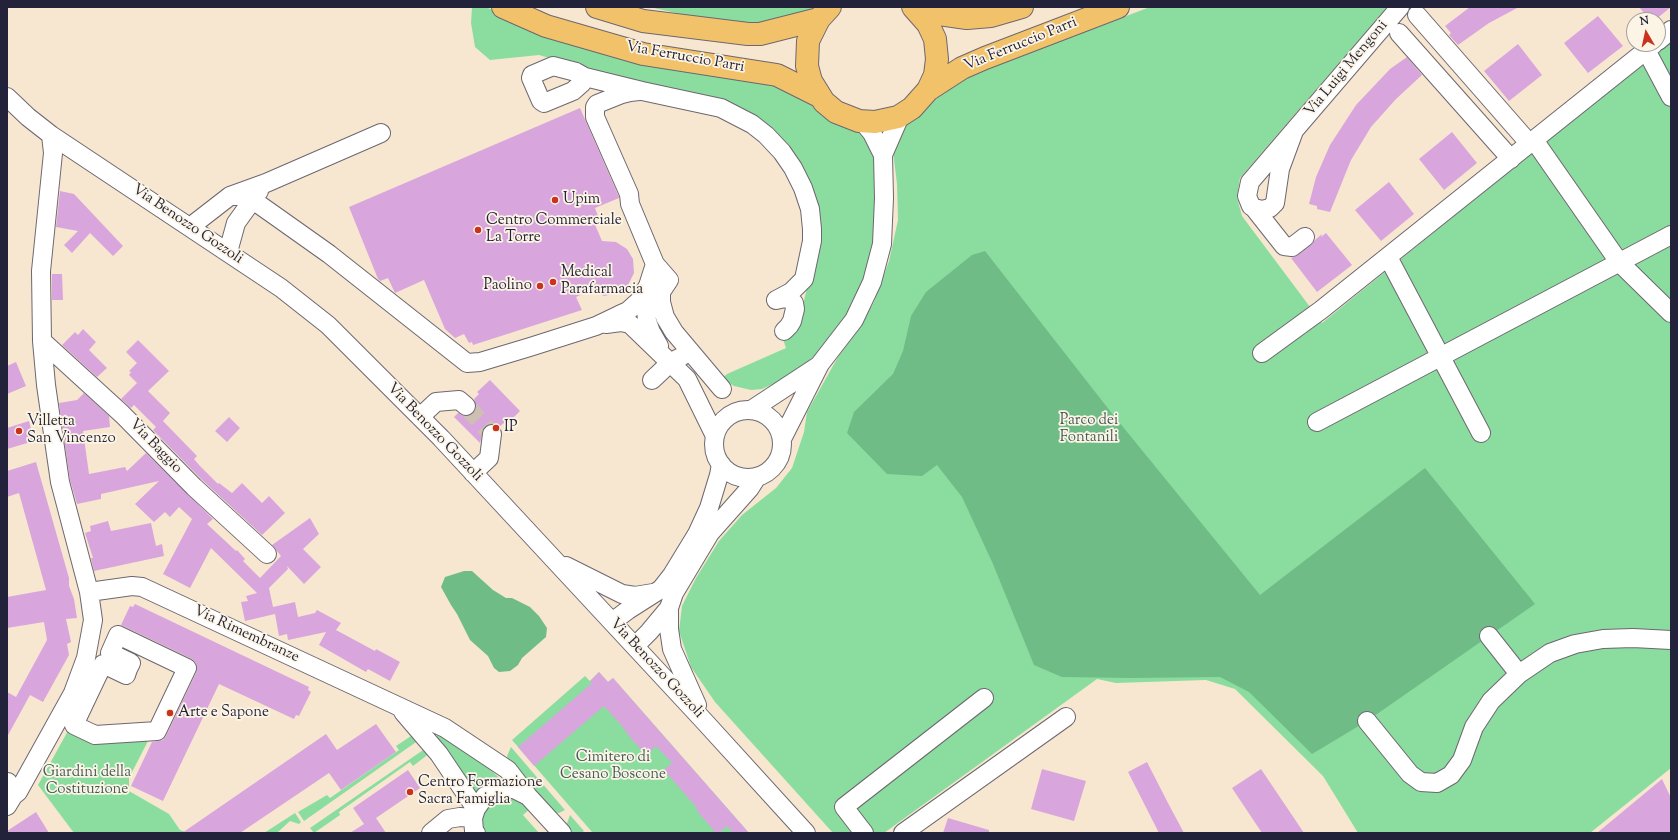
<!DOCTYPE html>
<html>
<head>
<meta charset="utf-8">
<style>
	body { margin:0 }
	#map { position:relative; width:1678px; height:840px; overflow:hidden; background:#f8e7d0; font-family:"Sorts Mill Goudy",serif }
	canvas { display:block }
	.frame { position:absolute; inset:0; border:8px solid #22223b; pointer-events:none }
	.north { position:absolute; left:1626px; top:12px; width:40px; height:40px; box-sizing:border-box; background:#fcf5e5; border:1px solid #a5a1a1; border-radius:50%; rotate:351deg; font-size:11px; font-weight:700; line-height:16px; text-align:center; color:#22223b }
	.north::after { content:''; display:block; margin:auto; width:14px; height:18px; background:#c8321e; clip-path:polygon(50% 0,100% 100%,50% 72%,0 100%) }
</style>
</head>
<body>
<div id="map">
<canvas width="1678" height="840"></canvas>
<div class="frame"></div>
<div class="north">N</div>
</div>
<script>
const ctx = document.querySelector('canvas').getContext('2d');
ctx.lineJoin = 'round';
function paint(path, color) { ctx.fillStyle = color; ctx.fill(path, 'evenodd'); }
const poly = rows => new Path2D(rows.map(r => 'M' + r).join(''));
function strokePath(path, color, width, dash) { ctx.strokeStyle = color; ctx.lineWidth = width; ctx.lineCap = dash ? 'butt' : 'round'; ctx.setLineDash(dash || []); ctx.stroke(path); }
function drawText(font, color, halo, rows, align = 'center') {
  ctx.font = font + ' "Sorts Mill Goudy",serif'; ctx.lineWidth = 3.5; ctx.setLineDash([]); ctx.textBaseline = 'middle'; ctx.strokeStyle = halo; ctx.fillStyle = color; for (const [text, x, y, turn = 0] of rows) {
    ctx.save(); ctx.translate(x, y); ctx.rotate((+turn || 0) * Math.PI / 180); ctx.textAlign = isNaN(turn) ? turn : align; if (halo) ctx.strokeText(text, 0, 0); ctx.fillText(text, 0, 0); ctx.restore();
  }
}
const green = poly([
	[472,7,486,7,523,24,788,89,858,125,876,151,880,182,872,259,855,303,832,338,805,365,782,380,762,389,751,390,734,386,722,378,727,374,786,348,783,339,796,333,816,251,817,227,765,123,740,108,724,100,597,72,539,55,490,60,475,47,471,23],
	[649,7,814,7,805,13,756,25,699,18],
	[1150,7,1387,7,1240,178,1237,198,1242,216,1322,323,1671,40,1671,768,1590,833,1358,833,1323,776,1235,689,1206,680,1116,683,1097,679,884,833,833,833,715,702,691,667,679,631,682,606,696,578,719,541,742,515,776,488,792,468,804,432,807,412,838,357,859,329,874,302,889,261,898,220,897,184,893,151,906,119,936,99,953,85,984,67,1092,29],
	[599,672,608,682,613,678,749,833,591,833,592,832,512,740,585,676,590,681],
	[69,729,149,739,129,778,129,791,169,814,180,830,189,833,74,833,38,785],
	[441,732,477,758,505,783,476,799,434,738],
	[414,734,419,740,304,821,298,812,327,795,330,798,399,750,396,746],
	[511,747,565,810,559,813,552,812,509,764,507,756],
	[426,748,430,753,413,766,410,762,339,812,340,815,314,833,310,828],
	[506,796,516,796,532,807,523,815,539,833,497,832,484,833,482,822,484,813,489,804,497,799],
	[295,813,301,822,299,824,290,821,277,833,264,833],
	[570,815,584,831,581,833,570,833,566,826]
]);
const forest = poly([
	[985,251,1110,411,1260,595,1425,468,1535,604,1367,721,1312,754,1249,692,1220,677,1131,678,1062,677,1034,665,993,564,962,497,937,465,922,476,887,474,847,433,854,412,893,374,903,351,911,316,926,292,972,255],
	[464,571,472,571,493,590,506,598,512,598,530,607,539,616,547,628,546,637,522,658,518,665,510,671,499,672,494,668,488,656,470,640,457,614,451,605,441,587,445,577]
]);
const building = poly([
	[1470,7,1519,7,1489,23,1458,45,1449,35,1451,33,1445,26],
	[1639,7,1671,7,1655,20,1650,20],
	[1598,16,1623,46,1588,73,1564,43],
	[1518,44,1542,75,1509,101,1484,71],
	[1407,57,1422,75,1396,99,1371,127,1351,160,1330,212,1317,209,1317,206,1309,204,1316,177,1330,145,1356,105,1390,69],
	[580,108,619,197,619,198,595,208,598,216,593,220,602,241,616,242,627,249,633,259,634,273,628,285,617,293,604,296,591,290,576,297,582,310,473,345,472,342,469,343,464,334,455,338,445,329,424,280,395,293,388,278,380,281,378,279,349,207],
	[1452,132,1477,163,1444,190,1419,159],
	[1389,182,1414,214,1381,241,1355,210],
	[60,191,74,194,123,246,113,256,90,233,72,253,64,245,78,231,56,227],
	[1326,233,1352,265,1317,292,1291,258,1298,255,1311,245,1315,240,1322,234,1321,237],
	[52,274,62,274,63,300,52,300],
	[83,329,96,342,89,350,107,368,97,377,62,345,75,332,78,335],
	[138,340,169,371,148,391,170,413,163,421,197,456,194,459,200,466,218,484,219,483,232,493,242,483,262,503,269,496,285,513,262,535,201,479,153,430,156,427,134,405,131,408,121,399,137,383,129,375,131,372,129,371,137,363,126,352],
	[16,362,26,386,7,394,7,366],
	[490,380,520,411,507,424,505,422,499,427,494,424,488,424,484,427,480,443,454,417,458,413,464,416,470,416,474,413,476,408,474,399,479,394,477,392],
	[84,393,109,416,110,427,83,431,89,474,125,467,127,471,146,453,213,519,207,524,236,551,237,550,245,559,243,561,260,578,281,556,272,545,310,518,319,534,303,549,321,567,304,584,287,566,288,569,269,588,273,607,295,602,298,617,315,613,317,610,341,623,336,630,375,651,376,649,400,662,390,681,368,669,366,672,319,645,326,632,288,640,287,634,279,636,275,614,245,621,241,602,248,601,246,596,257,593,211,548,190,588,163,574,192,519,179,507,170,517,165,512,154,522,135,504,159,481,101,494,101,499,77,504,70,480,59,403,77,400],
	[229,417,240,428,227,442,215,431],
	[29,421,34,441,7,449,7,428],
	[36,462,69,578,69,586,74,599,77,618,66,619,71,642,67,644,69,655,43,702,30,695,7,737,7,692,16,697,47,640,44,622,7,628,7,597,46,590,19,493,7,497,7,471],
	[108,521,111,531,151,523,156,546,162,544,164,556,94,571,91,558,93,558,85,533,91,531,90,526],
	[135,604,309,687,308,690,311,692,299,716,296,715,294,719,219,684,163,801,131,786,152,742,163,740,166,736,196,673,197,667,195,662,192,659,121,625,130,606,133,607],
	[599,672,608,682,613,678,749,833,733,833,727,826,719,833,716,833,696,810,698,809,664,770,672,763,656,746,647,755,633,741,621,725,604,706,534,766,518,747,592,683,590,681],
	[376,724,396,752,341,790,329,773,240,833,182,833,326,734,337,750],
	[1147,762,1168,803,1184,833,1159,833,1128,772],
	[1042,769,1086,781,1074,821,1031,809],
	[1261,769,1304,833,1262,833,1232,788],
	[408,770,420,788,376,818,386,833,350,833,364,824,353,808],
	[1662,779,1671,798,1671,833,1597,833],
	[36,812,49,833,7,833,7,831],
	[948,818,989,830,989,833,943,833]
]);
const minorTunnel = poly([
	[466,406,492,434]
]);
const minor = poly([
	[1417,15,1529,143],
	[1399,33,1511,159],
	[1658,41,1671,30],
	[1646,50,1671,97],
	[585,77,582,83,573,91,544,103,541,101,531,78,532,75,553,66,576,72,585,77,642,91,721,108,752,124,766,135,782,152,793,168,803,188,810,209,812,229,812,241,804,279,791,292,776,300],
	[639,91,630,92,622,94,597,104,595,107,595,117,629,194,630,204,655,264,669,280,661,292,661,302,665,317,674,332,722,389],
	[7,97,28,117,51,135,281,288,328,325,441,438,704,721,806,833],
	[863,122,872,133,883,155],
	[1294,131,1280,169,1275,203,1270,208,1262,210,1254,208,1251,206,1247,196,1250,182,1400,7],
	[1534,140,1619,262,1671,313],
	[230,196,247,196,274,215,329,254,467,363,480,362,530,347,596,326,619,315,628,311,639,301,648,286,655,264],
	[1254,208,1284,246,1292,247,1305,237],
	[190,227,230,196,266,183,381,133],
	[228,252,236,223,259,191],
	[1388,257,1481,433],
	[648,287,646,309,647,321,651,332,659,346],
	[776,300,785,298,791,300,794,303,795,309,792,321,789,326,784,331],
	[606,324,621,322,630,324,687,379,715,436],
	[42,341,122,414,194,487,267,554],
	[1262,353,1321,310,1654,44],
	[652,380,671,362,681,357],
	'714 444a34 34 0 1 1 68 0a34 34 0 1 1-68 0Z',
	[751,410,818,366],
	[420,417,436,402,459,400,466,406],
	[1317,422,1671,235],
	[782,439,820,364,854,320,872,282,882,244,884,198,883,155,900,116],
	[473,473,489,458,492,434],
	[566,566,622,594,635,596,653,593],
	[89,592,132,586,142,587,445,728,508,770,528,796,562,833],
	[669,608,669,629,672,649,697,705],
	[612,622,628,610,661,589,672,575,697,534,709,508,719,475,721,464],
	[118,635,187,668,157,731,95,735,74,725,103,664,126,675,128,669,131,663,110,653,118,635],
	[1489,636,1519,674],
	[635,646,649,632,669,608,674,593,710,533,750,488,757,477],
	[403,712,439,754,476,809],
	[1367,721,1410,774,1421,782,1437,783,1451,775,1462,760,1474,727,1491,701,1519,674,1550,653,1575,644,1603,639,1633,638,1671,640],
	[7,782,8,782],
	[7,806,13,796,18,792,73,693,86,658,93,620,89,592,60,482,46,385,42,341,41,271,53,153,51,135],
	[431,833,448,819,460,817,473,818],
	[476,833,474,831,473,818,476,809,485,796,499,789,514,789,528,796],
	[864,833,844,807,984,698],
	[903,833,1066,717]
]);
const major = poly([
	[503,7,546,26,643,54,777,75,819,96],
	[597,7,643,21,748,34,760,34,819,19],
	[830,7,819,19,808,41,807,66,811,81,824,102,836,112,859,121,875,122,898,117,912,108,928,90,935,75,937,59,935,39,928,24,913,7],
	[918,11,967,18,991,16,1022,7],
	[928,90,962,68,985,58,1118,7]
]);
const markers = [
	[555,200,4,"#c8321e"],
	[478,230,4,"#c8321e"],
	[553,282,4,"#c8321e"],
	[540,286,4,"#c8321e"],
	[496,428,4,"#c8321e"],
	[19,431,4,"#c8321e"],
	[170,713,4,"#c8321e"],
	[410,792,4,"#c8321e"]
];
const streetNames = [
	["Via Ferruccio Parri",1021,45,-22],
	["Via Ferruccio Parri",685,58,10],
	["Via Luigi Mengoni",1347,69,-50],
	["Via Benozzo Gozzoli",187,225,34],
	["Via Benozzo Gozzoli",434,433,46],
	["Via Baggio",155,447,46],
	["Via Rimembranze",246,635,25],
	["Via Benozzo Gozzoli",656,669,47]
];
const poiNames = [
	["Upim",563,200],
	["Centro Commerciale",486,221],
	["La Torre",486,238],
	["Medical",561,273],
	["Parafarmacia",561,290],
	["Paolino",532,286,"right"],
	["Villetta",27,422],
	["San Vincenzo",27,439],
	["IP",504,428],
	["Arte e Sapone",178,713],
	["Centro Formazione",418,783],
	["Sacra Famiglia",418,800]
];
const parkNames = [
	["Parco dei",1089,421],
	["Fontanili",1089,438],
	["Cimitero di",613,758],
	["Cesano Boscone",613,775],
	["Giardini della",87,773],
	["Costituzione",87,790]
];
paint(green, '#8add9f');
paint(forest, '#6fbc86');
paint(building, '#d8a6dc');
strokePath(minorTunnel, '#cdc0b2', 18, [18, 9]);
strokePath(minor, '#6d676f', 20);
strokePath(major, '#6d676f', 24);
strokePath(minor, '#fff', 18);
strokePath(major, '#f2c26a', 22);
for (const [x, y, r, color] of markers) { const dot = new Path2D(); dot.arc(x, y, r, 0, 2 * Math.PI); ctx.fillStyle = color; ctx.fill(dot); strokePath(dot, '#fcf5e5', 1.5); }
drawText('15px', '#22223b', '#fcf5e5', streetNames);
drawText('15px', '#22223b', '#fcf5e5', poiNames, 'left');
drawText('15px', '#415a59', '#fcf5e5', parkNames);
</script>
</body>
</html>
